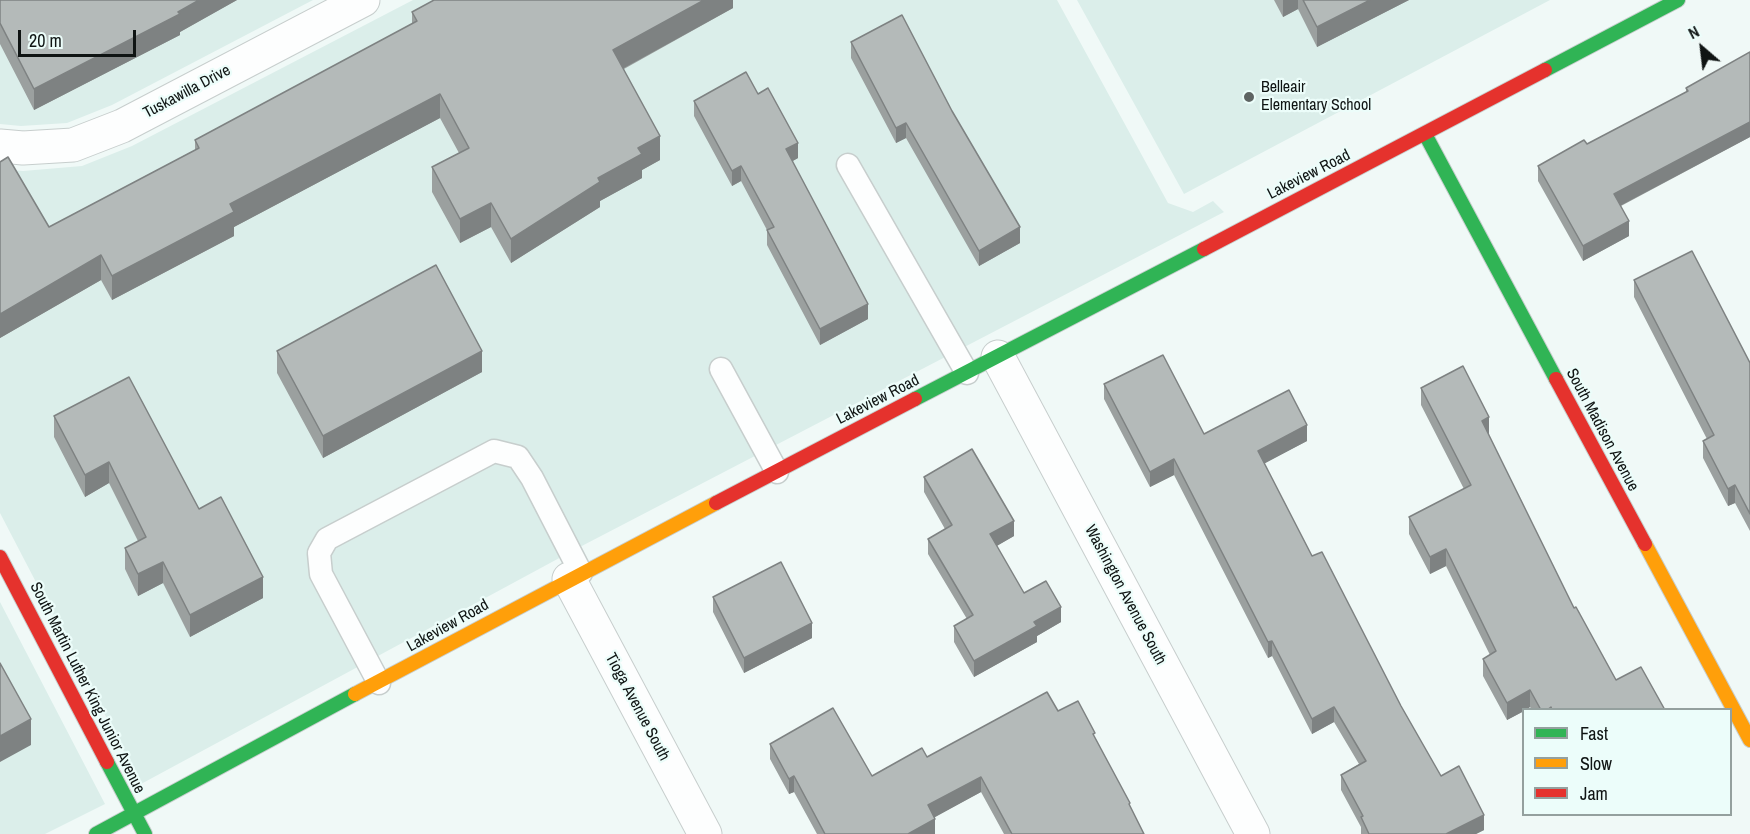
<!DOCTYPE html>
<html>
<head>
<meta charset="utf-8">
<style>
	body { margin:0 }
	#map { position:relative; width:1750px; height:834px; overflow:hidden; background:#f0f9f7; font-family:"Archivo Narrow",sans-serif }
	canvas { display:block }
	.legend { position:absolute; left:1522px; top:708px; width:210px; height:108px; box-sizing:border-box; background:#ecfdfa; border:2px solid #94a09e; margin:0; padding:8px 10px; list-style:none; font-size:18px; color:#0f1413 }
	.legend li { display:flex; align-items:center; gap:12px; height:30px }
	.legend b { width:30px; border:2px solid #94a09e }
	.north { position:absolute; left:1672px; top:18px; width:60px; height:60px; -webkit-text-stroke:4px #ecfdfa; paint-order:stroke; rotate:332deg; font-size:16px; font-weight:700; line-height:24px; text-align:center; color:#0f1413 }
	.north::after { content:''; display:block; margin:auto; width:21px; height:27px; background:#0f1413; clip-path:polygon(50% 0,100% 100%,50% 72%,0 100%) }
	.scale { position:absolute; left:18px; top:30px; width:118px; height:27px; box-sizing:border-box; border:3px solid #0f1413; border-top:0; padding-left:8px; font-size:18px; line-height:21px; white-space:nowrap; color:#0f1413; -webkit-text-stroke:4px #ecfdfa; paint-order:stroke }
</style>
</head>
<body>
<div id="map">
<canvas width="1750" height="834"></canvas>
<ul class="legend">
<li><b style="height:8px;background:#30b455"></b>Fast</li>
<li><b style="height:8px;background:#ff9f0a"></b>Slow</li>
<li><b style="height:8px;background:#e5322d"></b>Jam</li>
</ul>
<div class="north">N</div>
<div class="scale">20 m</div>
</div>
<script>
const ctx = document.querySelector('canvas').getContext('2d');
ctx.lineJoin = 'round';
function paint(path, color) { ctx.fillStyle = color; ctx.fill(path, 'evenodd'); }
const poly = rows => new Path2D(rows.map(r => 'M' + r).join(''));
function strokePath(path, color, width, dash) { ctx.strokeStyle = color; ctx.lineWidth = width; ctx.lineCap = dash ? 'butt' : 'round'; ctx.setLineDash(dash || []); ctx.stroke(path); }
function drawText(font, color, halo, rows, align = 'center') {
  ctx.font = font + ' "Archivo Narrow",sans-serif'; ctx.lineWidth = 4.5; ctx.setLineDash([]); ctx.textBaseline = 'middle'; ctx.strokeStyle = halo; ctx.fillStyle = color; for (const [text, x, y, turn = 0] of rows) {
    ctx.save(); ctx.translate(x, y); ctx.rotate((+turn || 0) * Math.PI / 180); ctx.textAlign = isNaN(turn) ? turn : align; if (halo) ctx.strokeText(text, 0, 0); ctx.fillText(text, 0, 0); ctx.restore();
  }
}
const built = poly([
	[29,0,313,0,112,105,67,123,21,126,0,124,0,15],
	[413,0,1057,0,1168,203,1193,212,1213,201,1224,212,576,549,141,784,0,513,0,169,23,171,82,166,132,146],
	[1077,0,1550,0,1184,194],
	[0,602,105,804,45,834,0,834]
]);
const lane = poly([
	[848,165,967,373],
	[721,369,777,472],
	[379,683,321,574,319,553,327,539,494,451,518,457,532,478,581,573]
]);
const street = poly([
	[0,146,23,148,73,145,122,126,363,0],
	[998,357,1253,834],
	[569,579,705,834]
]);
const fast = poly([
	[1545,70,1678,0],
	[1425,134,1556,379],
	[915,399,1204,249],
	[107,762,145,834],
	[96,834,355,694]
]);
const slow = poly([
	[1645,544,1750,740],
	[355,694,716,503]
]);
const jam = poly([
	[1204,249,1545,70],
	[1556,379,1645,544],
	[716,503,915,399],
	[0,557,107,762]
]);
const wall = poly([
	[0,0,237,0,180,32,180,35,34,110,0,44],
	[733,0,733,8,624,69,660,160,642,170,642,178,600,201,600,207,511,263,491,227,460,243,432,192,432,167,459,153,440,118,234,227,234,236,112,300,101,280,0,338,0,162,49,227,195,150,195,140,412,24,412,12],
	[1274,0,1409,0,1317,47,1298,9,1283,17],
	[851,42,1020,243,979,266,906,138,896,143,851,58],
	[1750,52,1750,137,1621,206,1629,236,1583,261,1538,181,1538,166,1587,144,1686,92,1686,88],
	[758,94,798,158,792,161,868,319,820,345,767,245,767,230,741,181,732,186,694,116,694,101],
	[1634,280,1750,363,1750,531,1735,503,1728,506,1703,458,1703,441,1707,439,1634,297],
	[277,351,482,372,323,458,277,373],
	[1104,384,1204,434,1307,441,1264,463,1312,556,1401,706,1441,776,1484,830,1476,834,1361,834,1361,827,1341,790,1341,775,1359,764,1334,722,1312,734,1272,656,1268,658,1174,475,1150,487,1104,399],
	[1421,388,1489,434,1488,434,1574,608,1616,680,1665,710,1532,710,1530,707,1524,710,1524,711,1507,720,1483,676,1483,659,1490,655,1446,566,1430,574,1409,534,1409,517,1464,489,1421,405],
	[54,416,199,509,263,598,190,637,163,583,138,596,125,569,125,548,138,541,109,483,85,497,54,437],
	[924,477,1014,536,996,546,1024,593,1061,622,1037,636,1037,642,974,677,954,642,954,626,967,619,928,554,928,539,945,529,924,492],
	[713,597,812,638,744,673,713,612],
	[1058,711,1095,738,1144,834,1004,834,981,792,934,817,935,834,817,834,794,792,789,794,770,759,770,744,872,776]
]);
const shadedWall = poly([
	[199,0,237,0,180,32,180,35,34,110,34,89],
	[704,0,733,0,733,8,613,74,613,50],
	[1283,0,1298,0,1298,9,1283,17],
	[1370,0,1409,0,1317,47,1317,27],
	[440,94,440,118,234,227,234,236,112,300,112,276,230,204],
	[1750,122,1750,137,1614,209,1614,194],
	[906,123,906,138,896,143,896,128],
	[660,136,660,160,642,170,642,178,600,201,600,207,511,263,511,239,598,178,638,148],
	[798,143,798,158,786,165,786,149],
	[741,166,741,181,732,186,732,171],
	[491,203,491,227,460,243,460,219],
	[1629,221,1629,236,1583,261,1583,246],
	[1020,227,1020,243,979,266,979,251],
	[101,255,101,280,0,338,0,314],
	[868,304,868,319,820,345,820,329],
	[482,351,482,372,323,458,323,436],
	[1489,417,1489,434,1482,438,1482,421],
	[1307,425,1307,441,1258,467,1258,451],
	[1174,459,1174,475,1150,487,1150,472],
	[109,462,109,483,85,497,85,475],
	[1735,485,1735,503,1728,506,1728,489],
	[1014,521,1014,536,990,550,990,534],
	[1446,549,1446,566,1430,574,1430,557],
	[163,562,163,583,138,596,138,574],
	[263,577,263,598,190,637,190,615],
	[1061,607,1061,622,1037,636,1037,642,974,677,974,661,1034,622],
	[812,623,812,638,744,673,744,658],
	[1272,641,1272,656,1268,658,1268,642],
	[1530,690,1530,707,1526,710,1524,710,1524,711,1507,720,1507,703],
	[1334,707,1334,722,1312,734,1312,719],
	[31,719,31,745,0,762,0,736],
	[794,776,794,792,789,794,789,779],
	[981,777,981,792,928,821,928,805],
	[1484,815,1484,830,1476,834,1446,834],
	[935,819,935,834,908,834]
]);
const building = poly([
	[0,0,199,0,178,12,180,14,34,89,0,23,0,0],
	[434,0,704,0,613,50,660,136,638,148,642,154,598,178,600,182,511,239,491,203,460,219,432,167,469,148,440,94,230,204,234,212,112,276,101,255,0,314,0,162,8,157,49,227,199,148,195,140,417,21,412,12,434,0],
	[1303,0,1370,0,1317,27,1303,0],
	[902,15,952,111,1020,227,979,251,906,123,896,128,851,42,902,15],
	[1750,52,1750,122,1614,194,1629,221,1583,246,1538,166,1584,140,1587,144,1688,91,1686,88,1750,52],
	[746,72,758,94,768,88,798,143,786,149,868,304,820,329,767,230,774,227,741,166,732,171,694,101,746,72],
	[1692,251,1750,363,1750,514,1735,485,1728,489,1703,441,1714,435,1634,280,1692,251],
	[436,265,482,351,323,436,277,351,436,265],
	[1163,355,1204,434,1289,390,1307,425,1258,451,1312,556,1322,552,1401,706,1441,776,1459,766,1484,815,1446,834,1369,834,1361,817,1363,816,1341,775,1366,761,1334,707,1312,719,1272,641,1268,642,1174,459,1150,472,1104,384,1163,355],
	[1463,366,1489,417,1482,421,1574,608,1576,607,1616,680,1641,667,1665,710,1552,710,1551,707,1547,710,1541,710,1530,690,1507,703,1483,659,1496,651,1446,549,1430,557,1409,517,1471,485,1421,388,1463,366],
	[129,377,199,509,221,497,263,577,190,615,163,562,138,574,125,548,146,537,109,462,85,475,54,416,129,377],
	[972,449,1014,521,990,534,1024,593,1046,581,1061,607,1034,622,1037,626,974,661,954,626,973,615,928,539,952,525,924,477,972,449],
	[781,562,812,623,744,658,713,597,781,562],
	[0,663,31,719,0,736,0,663],
	[1047,692,1058,711,1078,701,1095,733,1093,734,1130,803,1129,804,1144,834,1012,834,981,777,928,805,935,819,908,834,825,834,794,776,789,779,770,744,833,708,872,776,922,748,927,757,1047,692]
]);
const markers = [
	[1249,97,6,"#5e6463"]
];
const poiNames = [
	["Belleair",1261,88],
	["Elementary School",1261,106]
];
const streetNames = [
	["Tuskawilla Drive",187,92,-28],
	["Lakeview Road",1309,175,-27],
	["Lakeview Road",878,400,-27],
	["South Madison Avenue",1602,430,62],
	["Washington Avenue South",1125,595,62],
	["Lakeview Road",448,626,-29],
	["South Martin Luther King Junior Avenue",87,688,63],
	["Tioga Avenue South",637,707,62]
];
paint(built, '#dbeeea');
strokePath(lane, '#c7cecd', 25);
strokePath(street, '#c7cecd', 35);
strokePath(fast, '#c7cecd', 16);
strokePath(slow, '#c7cecd', 16);
strokePath(jam, '#c7cecd', 16);
strokePath(lane, '#fdfefe', 22);
strokePath(street, '#fdfefe', 33);
strokePath(fast, '#30b455', 14);
strokePath(slow, '#ff9f0a', 14);
strokePath(jam, '#e5322d', 14);
paint(wall, '#9ba09f');
paint(shadedWall, '#7e8282');
paint(building, '#b4bab9');
strokePath(building, '#7e8282', 1.5);
for (const [x, y, r, color] of markers) { const dot = new Path2D(); dot.arc(x, y, r, 0, 2 * Math.PI); ctx.fillStyle = color; ctx.fill(dot); strokePath(dot, '#ecfdfa', 2); }
drawText('16px', '#0f1413', '#ecfdfa', poiNames, 'left');
drawText('16px', '#0f1413', '#ecfdfa', streetNames);
</script>
</body>
</html>
